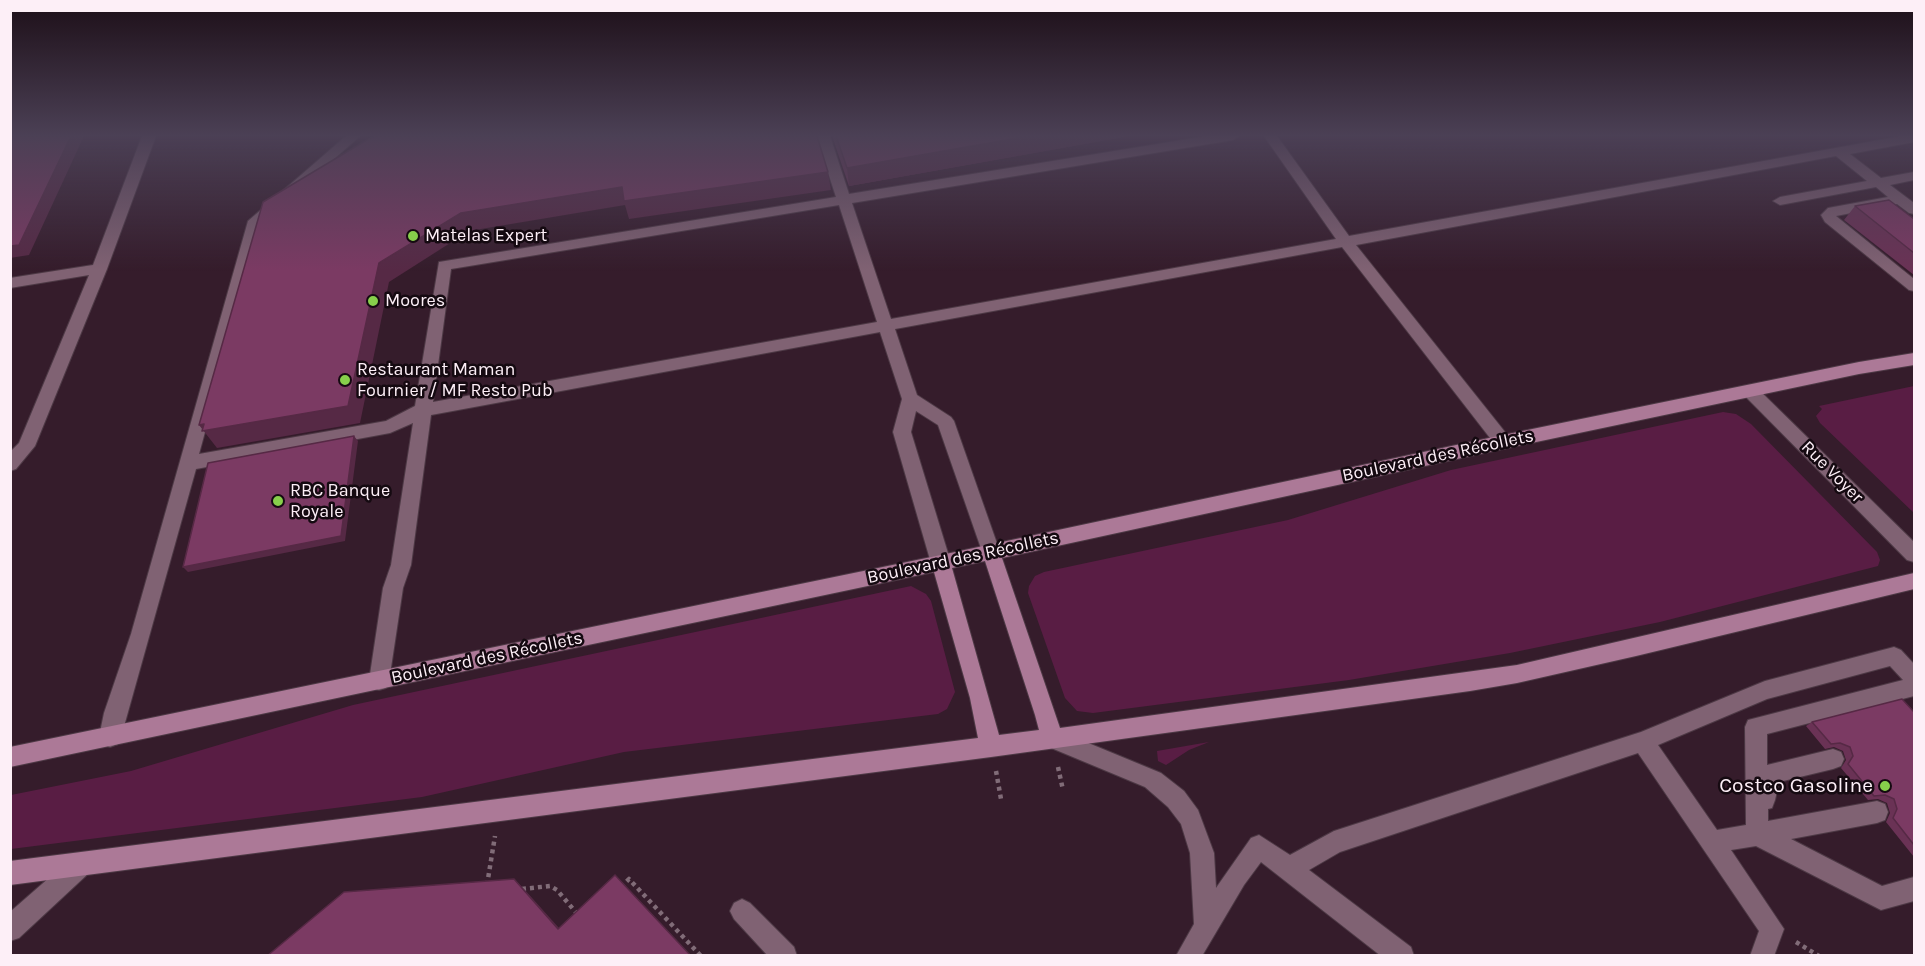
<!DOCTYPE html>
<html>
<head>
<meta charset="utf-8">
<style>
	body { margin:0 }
	#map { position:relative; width:1925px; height:966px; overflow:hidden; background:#351c2b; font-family:Karla,sans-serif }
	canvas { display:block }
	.frame { position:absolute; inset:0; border:12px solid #fdeff7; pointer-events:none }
</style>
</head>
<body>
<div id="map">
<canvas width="1925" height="966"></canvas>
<div class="frame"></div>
</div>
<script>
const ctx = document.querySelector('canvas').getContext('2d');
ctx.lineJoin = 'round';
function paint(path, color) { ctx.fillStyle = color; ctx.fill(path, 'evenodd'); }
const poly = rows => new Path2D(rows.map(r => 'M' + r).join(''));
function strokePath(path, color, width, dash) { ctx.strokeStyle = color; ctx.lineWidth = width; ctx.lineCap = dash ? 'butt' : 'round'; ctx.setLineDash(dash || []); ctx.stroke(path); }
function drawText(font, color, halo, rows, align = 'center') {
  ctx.font = font + ' Karla,sans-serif'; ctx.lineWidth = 5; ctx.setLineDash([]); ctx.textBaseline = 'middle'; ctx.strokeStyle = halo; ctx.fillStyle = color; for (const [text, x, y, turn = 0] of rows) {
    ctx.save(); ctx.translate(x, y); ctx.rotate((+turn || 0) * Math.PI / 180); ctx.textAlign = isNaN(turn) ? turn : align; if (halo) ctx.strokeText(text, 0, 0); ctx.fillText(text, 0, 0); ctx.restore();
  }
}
const green = poly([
	[1914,386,1914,513,1820,423,1816,416,1822,409,1819,406],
	[1723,412,1736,414,1751,424,1877,552,1880,560,1878,566,1660,622,1510,653,1349,680,1093,713,1077,711,1065,698,1028,593,1029,586,1035,576,1044,572,1288,520,1451,470],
	[911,586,926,594,931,601,955,692,947,709,938,714,624,752,422,797,11,849,11,795,131,771,353,705],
	[1209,742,1189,750,1166,765,1158,761,1157,751]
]);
const path = poly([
	[1058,767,1063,790],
	[996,771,1001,799],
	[487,885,495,836],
	[621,887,629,879,701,956],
	[522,889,550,886,557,890,579,916],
	[1796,942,1819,956]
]);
const minor = poly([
	[142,136,156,136,107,269,35,446,16,469,10,471,10,452,19,443,89,275,10,288,10,278,93,265,142,136],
	[346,136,360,136,262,223,199,454,386,421,415,406,439,262,836,197,816,136,830,136,849,194,1207,136,1239,136,1233,140,852,203,891,319,1336,239,1264,136,1277,136,1349,236,1902,136,1914,136,1914,142,1850,154,1881,178,1914,172,1914,180,1890,185,1914,203,1914,214,1909,213,1897,204,1836,216,1914,279,1914,291,1909,290,1825,222,1821,215,1828,208,1888,197,1876,187,1780,205,1773,201,1780,197,1867,181,1836,156,1356,245,1509,437,1512,442,1509,447,1503,449,1497,447,1342,247,895,329,917,395,951,417,954,421,1000,552,998,557,991,560,984,557,938,425,916,411,911,432,951,563,948,569,941,571,934,569,931,563,893,432,902,399,880,332,431,415,411,565,403,588,389,681,386,688,379,690,372,688,369,681,383,588,391,565,413,423,390,433,196,469,121,737,118,744,110,747,102,744,99,737,104,713,131,634,248,221,346,136],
	[839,205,877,322,433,402,451,269,839,205],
	[1750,385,1756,387,1914,542,1914,562,1907,560,1744,395,1742,391,1744,387,1750,385],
	[1894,647,1901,650,1914,664,1914,696,1767,734,1767,765,1833,749,1841,752,1844,759,1841,766,1833,769,1779,782,1775,800,1772,808,1768,809,1768,821,1877,801,1885,804,1888,812,1885,820,1877,823,1791,839,1882,886,1914,877,1914,901,1881,910,1756,846,1731,850,1784,929,1774,956,1750,956,1759,931,1638,753,1340,852,1309,870,1411,947,1414,956,1381,956,1261,862,1244,885,1202,956,1176,956,1194,924,1190,853,1181,824,1168,807,1145,787,1044,745,1041,738,1044,731,1052,728,1161,773,1184,791,1198,810,1214,853,1216,888,1251,838,1259,835,1290,855,1334,831,1641,732,1765,681,1894,647],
	[1890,666,1903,680,1748,720,1745,727,1746,825,1717,830,1658,745,1767,699,1890,666],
	[82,852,90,856,94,864,90,872,19,938,10,941,10,912,74,856,82,852],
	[742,899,750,903,794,947,797,956,768,956,734,919,730,911,734,903,742,899]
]);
const major = poly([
	[1914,353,1914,365,1859,374,1503,449,1002,558,1060,728,1517,665,1914,573,1914,589,1636,656,1517,683,1470,691,991,757,10,885,10,861,978,738,970,698,934,572,10,767,10,747,941,555,1503,435,1859,362,1914,353],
	[985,561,1035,715,1039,730,999,735,952,568,985,561]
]);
const wall = poly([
	[832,136,1129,136,849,186],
	[1855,206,1914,219,1914,275,1844,220],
	[1914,712,1914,857,1886,822,1890,813,1887,803,1878,799,1868,800,1841,768,1846,760,1843,751,1834,747,1825,749,1806,726,1812,722]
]);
const shadedWall = poly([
	[71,136,84,136,29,255,10,258,10,246],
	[1029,136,1129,136,849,186,847,168],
	[828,172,831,190,629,219,625,205,469,231,389,282,360,423,217,448,199,425,379,263,461,213,622,187],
	[354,436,358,441,345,541,188,572,183,567],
	[514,879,524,889,568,938,558,929]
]);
const building = poly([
	[10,136,71,136,19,245,10,246,10,136],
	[379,136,817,136,828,172,624,201,622,187,461,213,379,263,348,406,202,431,204,424,199,425,263,202,370,138,379,136],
	[836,136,1029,136,847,168,836,136],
	[1889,200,1914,219,1914,253,1855,206,1889,200],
	[354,436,341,536,183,567,208,463,354,436],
	[1902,699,1914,712,1914,845,1893,818,1897,809,1894,799,1885,795,1874,796,1848,764,1853,756,1850,747,1840,743,1831,744,1812,722,1902,699],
	[615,875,691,956,267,956,344,892,514,879,558,929,615,875]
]);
const markers = [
	[413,236,6,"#87cf4b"],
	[373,301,6,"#87cf4b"],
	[345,380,6,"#87cf4b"],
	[278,501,6,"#87cf4b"],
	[1885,786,6,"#87cf4b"]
];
const poiNames = [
	["Matelas Expert",425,236],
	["Moores",385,301],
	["Restaurant Maman",357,370],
	["Fournier / MF Resto Pub",357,391],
	["RBC Banque",290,491],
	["Royale",290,512]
];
const streetNames = [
	["Boulevard des Récollets",1438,456,-12],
	["Rue Voyer",1832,472,45],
	["Boulevard des Récollets",963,558,-12],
	["Boulevard des Récollets",487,658,-12]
];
const nearPoinames = [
	["Costco Gasoline",1873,786]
];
paint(green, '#591d44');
strokePath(minor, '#4d3945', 2);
strokePath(major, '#4d3945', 2);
strokePath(path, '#816c78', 4.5, [4, 4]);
paint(minor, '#806273');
paint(major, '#ac7997');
paint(wall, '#6a3255');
paint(shadedWall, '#562945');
paint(building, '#7b3a63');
strokePath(building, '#562945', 1.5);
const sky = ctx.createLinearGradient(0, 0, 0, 271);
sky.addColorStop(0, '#1d0f18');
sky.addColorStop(0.5, '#4b4055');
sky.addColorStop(1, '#4b405500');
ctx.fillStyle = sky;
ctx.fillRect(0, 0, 1925, 271);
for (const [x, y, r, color] of markers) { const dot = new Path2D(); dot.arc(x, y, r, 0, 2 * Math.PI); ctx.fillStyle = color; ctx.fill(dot); strokePath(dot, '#150a11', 2); }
drawText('18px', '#fdeff7', '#150a11', poiNames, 'left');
drawText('18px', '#fdeff7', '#150a11', streetNames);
drawText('21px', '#fdeff7', '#150a11', nearPoinames, 'right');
</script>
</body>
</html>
